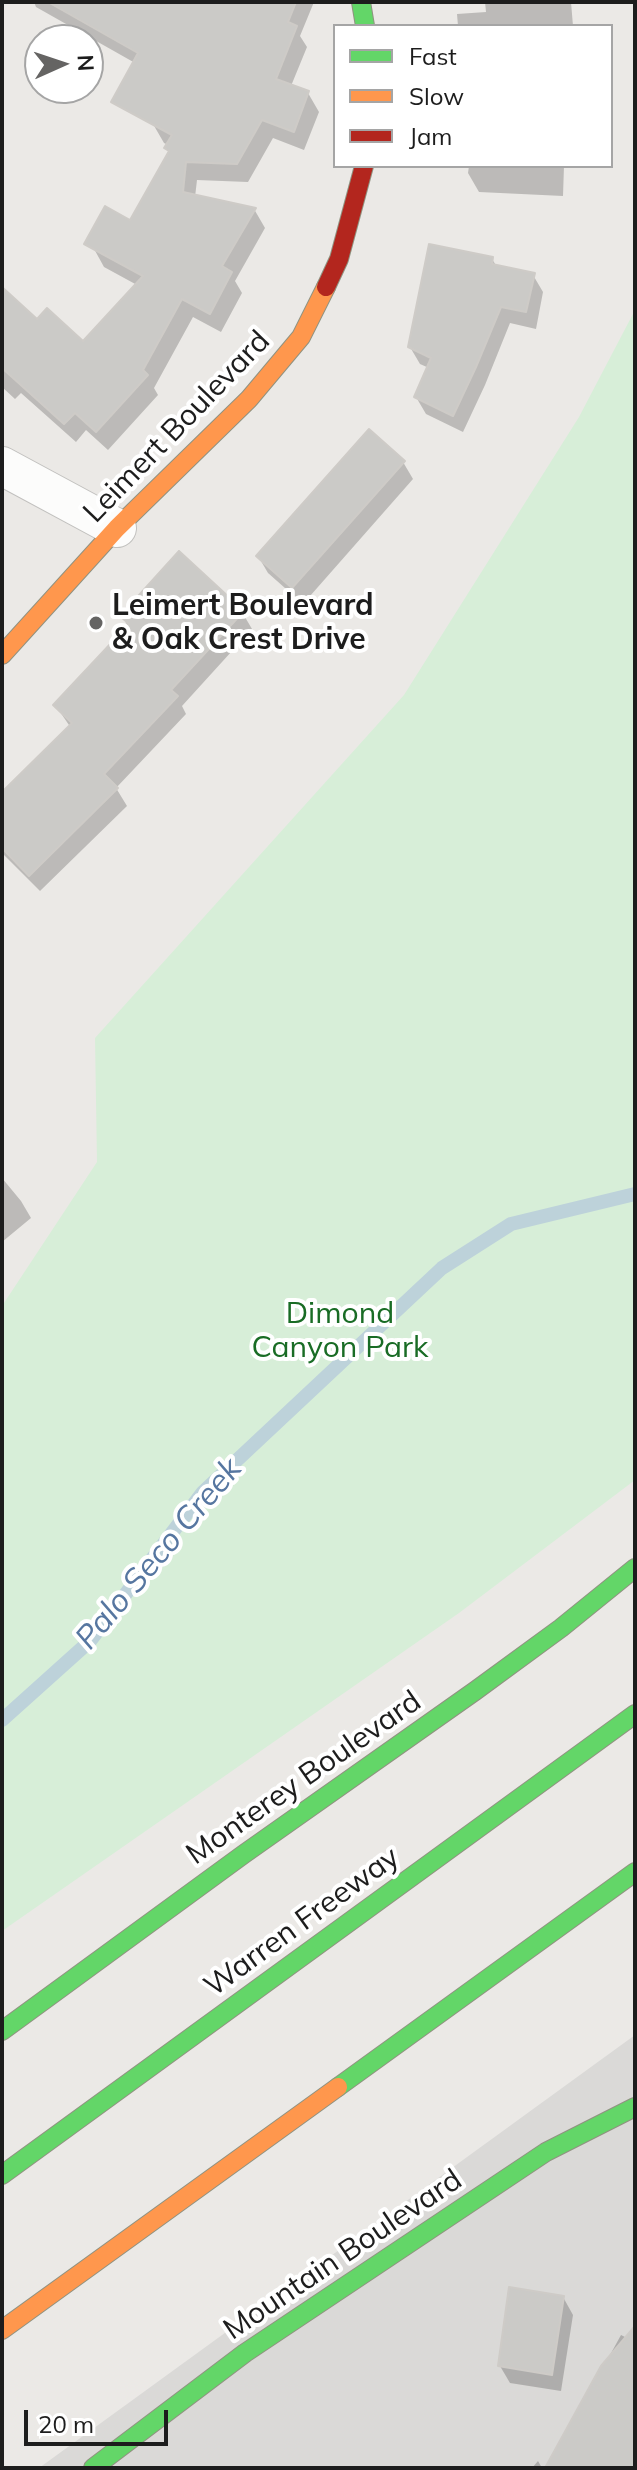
<!DOCTYPE html>
<html>
<head>
<meta charset="utf-8">
<style>
	body { margin:0 }
	#map { position:relative; width:637px; height:2470px; overflow:hidden; background:#ebe9e6; font-family:Mulish,sans-serif }
	canvas { display:block }
	.frame { position:absolute; inset:0; border:4px solid #1d1d1d; pointer-events:none }
	.legend { position:absolute; left:333px; top:24px; width:280px; height:144px; box-sizing:border-box; background:#fff; border:2px solid #a5a5a5; margin:0; padding:10px 14px; list-style:none; font-size:24px; color:#1d1d1d }
	.legend li { display:flex; align-items:center; gap:16px; height:40px }
	.legend b { width:40px; border:2px solid #a5a5a5 }
	.north { position:absolute; left:24px; top:24px; width:80px; height:80px; box-sizing:border-box; background:#fff; border:2px solid #a5a5a5; border-radius:50%; rotate:87deg; font-size:22px; font-weight:700; line-height:32px; text-align:center; color:#1d1d1d }
	.north::after { content:''; display:block; margin:auto; width:28px; height:36px; background:#656463; clip-path:polygon(50% 0,100% 100%,50% 72%,0 100%) }
	.scale { position:absolute; left:24px; top:2410px; width:144px; height:36px; box-sizing:border-box; border:4px solid #1d1d1d; border-top:0; padding-left:10px; font-size:24px; line-height:28px; white-space:nowrap; color:#1d1d1d; -webkit-text-stroke:6px #fff; paint-order:stroke }
</style>
</head>
<body>
<div id="map">
<canvas width="637" height="2470"></canvas>
<div class="frame"></div>
<ul class="legend">
<li><b style="height:10px;background:#63d668"></b>Fast</li>
<li><b style="height:10px;background:#ff974d"></b>Slow</li>
<li><b style="height:10px;background:#b3261e"></b>Jam</li>
</ul>
<div class="north">N</div>
<div class="scale">20 m</div>
</div>
<script>
const ctx = document.querySelector('canvas').getContext('2d');
ctx.lineJoin = 'round';
function paint(path, color) { ctx.fillStyle = color; ctx.fill(path, 'evenodd'); }
const poly = rows => new Path2D(rows.map(r => 'M' + r).join(''));
function strokePath(path, color, width, dash) { ctx.strokeStyle = color; ctx.lineWidth = width; ctx.lineCap = dash ? 'butt' : 'round'; ctx.setLineDash(dash || []); ctx.stroke(path); }
function drawText(font, color, halo, rows, align = 'center') {
  ctx.font = font + ' Mulish,sans-serif'; ctx.lineWidth = 8; ctx.setLineDash([]); ctx.textBaseline = 'middle'; ctx.strokeStyle = halo; ctx.fillStyle = color; for (const [text, x, y, turn = 0] of rows) {
    ctx.save(); ctx.translate(x, y); ctx.rotate((+turn || 0) * Math.PI / 180); ctx.textAlign = isNaN(turn) ? turn : align; if (halo) ctx.strokeText(text, 0, 0); ctx.fillText(text, 0, 0); ctx.restore();
  }
}
const residential = poly([
	[635,2035,635,2468,39,2468]
]);
const park = poly([
	[635,310,635,1480,459,1613,2,1931,2,1306,97,1162,95,1038,404,695,579,417]
]);
const shadow = poly([
	[34,2,314,2,300,36,307,47,291,86,308,93,319,112,304,150,273,138,248,182,197,180,195,197,254,209,265,228,235,281,242,293,221,332,193,317,154,388,158,395,108,450,86,430,76,442,21,393,15,399,2,387,2,290,37,322,83,344,137,285,104,267,93,247,131,223,170,153,167,148,168,145,164,143,153,124,174,85,36,7],
	[485,2,571,2,573,26,458,26,457,14,486,12],
	[469,166,564,166,563,196,479,192,468,173],
	[492,259,497,267,533,275,543,292,536,329,510,323,485,385,463,432,426,414,416,397,429,368,420,364,410,347],
	[403,462,413,479,303,604,268,573,258,556],
	[242,612,252,629,182,706,186,714,116,788,127,806,40,891,2,853,2,795,71,728,56,706,129,628,122,616],
	[2,1178,21,1201,31,1218,2,1242],
	[563,2297,573,2315,561,2391,510,2383,500,2366],
	[621,2335,635,2342,635,2468,548,2468],
	[538,2461,542,2468,532,2468]
]);
const stream = poly([
	[2,1720,90,1641,203,1492,442,1268,511,1224,635,1194]
]);
const building = poly([
	[48,2,296,2,288,22,297,26,276,79,309,91,294,132,262,120,237,164,186,162,183,192,256,208,222,266,232,272,210,314,182,299,143,370,148,375,96,432,75,413,64,424,2,368,2,287,37,319,47,308,83,341,143,276,84,244,105,206,130,220,169,151,164,148,172,135,111,102,138,53,48,2],
	[429,244,493,257,492,264,535,273,526,312,501,307,476,367,453,416,414,397,431,358,408,347,429,244],
	[369,429,405,461,292,588,256,556,369,429],
	[179,551,244,611,171,690,178,696,104,774,118,788,29,876,2,848,2,792,72,723,53,705,129,624,120,616,179,551],
	[509,2287,564,2296,552,2375,498,2366,509,2287],
	[635,2326,635,2468,545,2468,601,2366,635,2326]
]);
const street = poly([
	[2,466,117,528]
]);
const fast = poly([
	[361,2,365,26],
	[2,2031,244,1854,475,1691,561,1628,635,1568],
	[338,2087,635,1872],
	[2,2175,635,1714],
	[93,2468,245,2353,546,2152,635,2107]
]);
const slow = poly([
	[2,655,117,528,249,399,301,337,326,287],
	[2,2330,338,2087]
]);
const jam = poly([
	[326,287,339,259,364,166]
]);
const markers = [
	[96,623,8,"#656463"]
];
const streetNames = [
	["Leimert Boulevard",177,427,-46],
	["Monterey Boulevard",304,1778,-35],
	["Warren Freeway",302,1922,-36],
	["Mountain Boulevard",343,2255,-34]
];
const poiNames = [
	["Leimert Boulevard",112,606],
	["& Oak Crest Drive",112,640]
];
const parkNames = [
	["Dimond",340,1314],
	["Canyon Park",340,1348]
];
const waterNames = [
	["Palo Seco Creek",159,1554,-50]
];
paint(residential, '#dad9d7');
paint(park, '#d7eed8');
paint(shadow, '#0003');
strokePath(stream, '#bdd2da', 14);
paint(building, '#cbcac7');
strokePath(building, '#cecbc7', 2);
strokePath(street, '#c1c0be', 40);
strokePath(fast, '#909280', 20);
strokePath(slow, '#909280', 20);
strokePath(jam, '#909280', 20);
strokePath(street, '#fcfcfb', 38);
strokePath(fast, '#63d668', 18);
strokePath(slow, '#ff974d', 18);
strokePath(jam, '#b3261e', 18);
for (const [x, y, r, color] of markers) { const dot = new Path2D(); dot.arc(x, y, r, 0, 2 * Math.PI); ctx.fillStyle = color; ctx.fill(dot); strokePath(dot, '#fff', 3); }
drawText('30px', '#1d1d1d', '#fff', streetNames);
drawText('bold 30px', '#1d1d1d', '#fff', poiNames, 'left');
drawText('30px', '#196c25', '#fff', parkNames);
drawText('italic 32px', '#5676a0', '#fff', waterNames);
</script>
</body>
</html>
